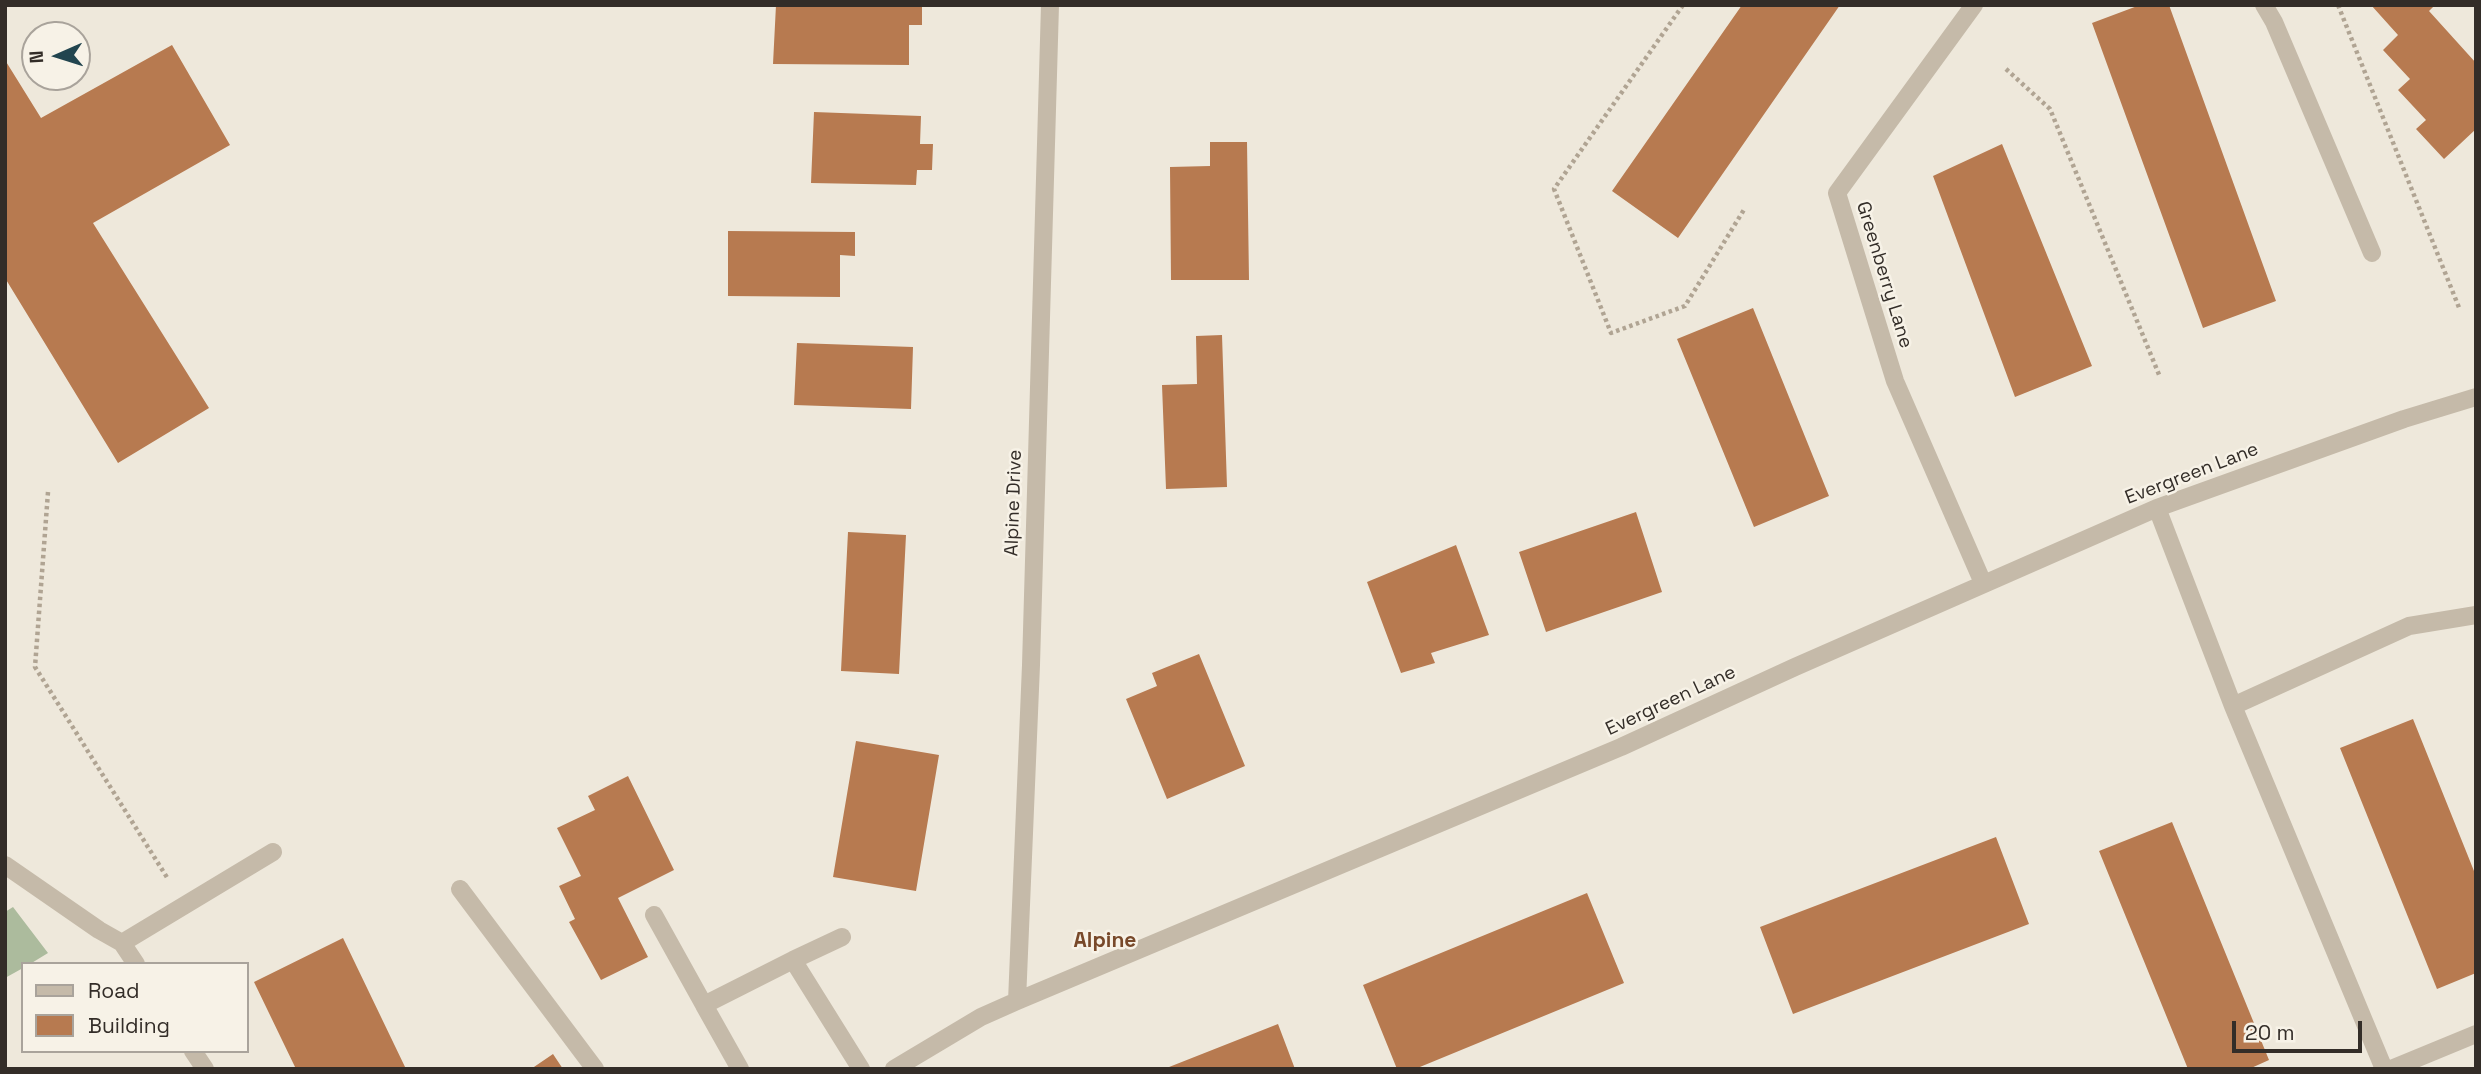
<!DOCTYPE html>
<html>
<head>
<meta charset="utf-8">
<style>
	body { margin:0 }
	#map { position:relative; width:2481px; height:1074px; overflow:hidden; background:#eee8db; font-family:"Space Grotesk",sans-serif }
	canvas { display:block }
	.frame { position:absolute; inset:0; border:7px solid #332d28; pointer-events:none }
	.legend { position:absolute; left:21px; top:962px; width:228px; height:91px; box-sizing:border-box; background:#f7f2e7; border:2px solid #a9a39b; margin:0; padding:9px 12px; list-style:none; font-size:21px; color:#332d28 }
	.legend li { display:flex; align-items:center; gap:14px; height:35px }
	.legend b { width:35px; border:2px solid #a9a39b }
	.north { position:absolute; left:21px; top:21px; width:70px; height:70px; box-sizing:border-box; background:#f7f2e7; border:2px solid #a9a39b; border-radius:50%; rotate:267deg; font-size:19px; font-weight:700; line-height:28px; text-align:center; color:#332d28 }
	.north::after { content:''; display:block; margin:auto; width:24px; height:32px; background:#22454f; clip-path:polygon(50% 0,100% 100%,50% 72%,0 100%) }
	.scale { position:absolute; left:2232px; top:1021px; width:130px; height:32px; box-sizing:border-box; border:4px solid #332d28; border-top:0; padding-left:9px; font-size:21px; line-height:24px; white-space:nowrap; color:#332d28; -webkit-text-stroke:5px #f7f2e7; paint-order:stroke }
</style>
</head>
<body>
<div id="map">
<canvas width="2481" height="1074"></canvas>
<div class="frame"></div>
<ul class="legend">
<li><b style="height:9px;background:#c5baa9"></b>Road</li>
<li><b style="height:19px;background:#b77a50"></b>Building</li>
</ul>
<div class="north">N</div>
<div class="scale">20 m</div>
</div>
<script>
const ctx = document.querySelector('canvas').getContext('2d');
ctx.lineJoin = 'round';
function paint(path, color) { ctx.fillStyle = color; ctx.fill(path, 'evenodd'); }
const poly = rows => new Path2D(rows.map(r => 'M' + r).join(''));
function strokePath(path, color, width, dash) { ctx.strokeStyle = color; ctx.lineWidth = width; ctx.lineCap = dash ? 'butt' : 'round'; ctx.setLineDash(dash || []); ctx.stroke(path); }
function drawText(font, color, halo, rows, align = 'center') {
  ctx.font = font + ' "Space Grotesk",sans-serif'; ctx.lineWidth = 5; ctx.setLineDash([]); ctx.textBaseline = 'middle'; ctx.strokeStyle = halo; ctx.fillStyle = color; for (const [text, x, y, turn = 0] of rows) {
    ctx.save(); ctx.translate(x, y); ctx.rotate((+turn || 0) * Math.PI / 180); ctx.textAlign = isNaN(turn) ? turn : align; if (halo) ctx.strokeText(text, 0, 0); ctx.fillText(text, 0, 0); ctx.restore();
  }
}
const green = poly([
	[13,907,48,953,30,964,23,964,23,968,5,978,5,912]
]);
const building = poly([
	[776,5,922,5,922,25,909,25,909,65,773,64],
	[1742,5,1840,5,1678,238,1612,191],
	[2140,5,2169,5,2276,301,2203,328,2092,23],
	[2371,5,2435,5,2429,11,2476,63,2476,129,2444,159,2416,129,2426,120,2398,90,2410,79,2383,50,2398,35],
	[172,45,230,145,93,223,209,408,118,463,5,278,5,60,41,118],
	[814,112,921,116,920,144,933,144,932,170,917,170,916,185,811,183],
	[1210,142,1247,142,1249,280,1171,280,1170,167,1210,166],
	[2002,144,2092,366,2015,397,1933,176],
	[728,231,855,232,855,256,840,255,840,297,728,296],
	[1753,308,1829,496,1754,527,1677,339],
	[1222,335,1227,487,1166,489,1162,385,1197,384,1196,336],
	[797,343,913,347,911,409,794,405],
	[1636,512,1662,592,1546,632,1519,552],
	[848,532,906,535,899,674,841,671],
	[1456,545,1489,635,1431,653,1435,663,1401,673,1367,582],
	[1199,654,1245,766,1167,799,1126,699,1157,686,1152,673],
	[2413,719,2476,876,2476,973,2437,989,2340,748],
	[856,741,939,755,916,891,833,877],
	[628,776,674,870,618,898,648,957,601,980,569,922,575,919,559,886,581,876,557,828,595,810,588,796],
	[2172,822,2269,1060,2249,1069,2188,1069,2099,851],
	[1996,837,2029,924,1793,1014,1760,927],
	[1587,893,1624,983,1415,1069,1397,1069,1363,985],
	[343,938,406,1069,296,1069,254,982],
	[1278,1024,1295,1069,1164,1069],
	[553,1054,563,1069,531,1069]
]);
const path = poly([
	[1683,5,1554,189,1611,333,1685,306,1745,208],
	[2338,5,2460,310],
	[2006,69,2050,109,2160,377],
	[48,492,35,667,168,879]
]);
const minor = poly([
	[1974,5,1837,193,1895,381,1983,583],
	[2264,5,2274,22,2372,253],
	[2157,508,2233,706,2384,1069],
	[2233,706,2409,626,2476,615],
	[5,865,99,930,122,943],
	[460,889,595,1069],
	[654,915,704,1005,793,960,861,1069],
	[793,960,842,937],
	[136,964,122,943,273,852],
	[1017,1001,1031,665,1050,5],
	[704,1005,740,1069],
	[193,1051,205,1069],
	[894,1069,981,1017,1017,1001,1621,747,1795,667,2157,508,2404,419,2476,397],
	[2391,1069,2476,1034]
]);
const streetNames = [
	["Greenberry Lane",1884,275,73],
	["Evergreen Lane",2192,474,-21],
	["Alpine Drive",1014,503,-88],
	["Evergreen Lane",1671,701,-25]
];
const neighbourhoodNames = [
	["Alpine",1105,941]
];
paint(green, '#acbb9d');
paint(building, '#b77a50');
strokePath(path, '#b0a493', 4.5, [3.5, 3.5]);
strokePath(minor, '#c5baa9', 18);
drawText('19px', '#332d28', '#f7f2e7', streetNames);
drawText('bold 21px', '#78492a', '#f7f2e7', neighbourhoodNames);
</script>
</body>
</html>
